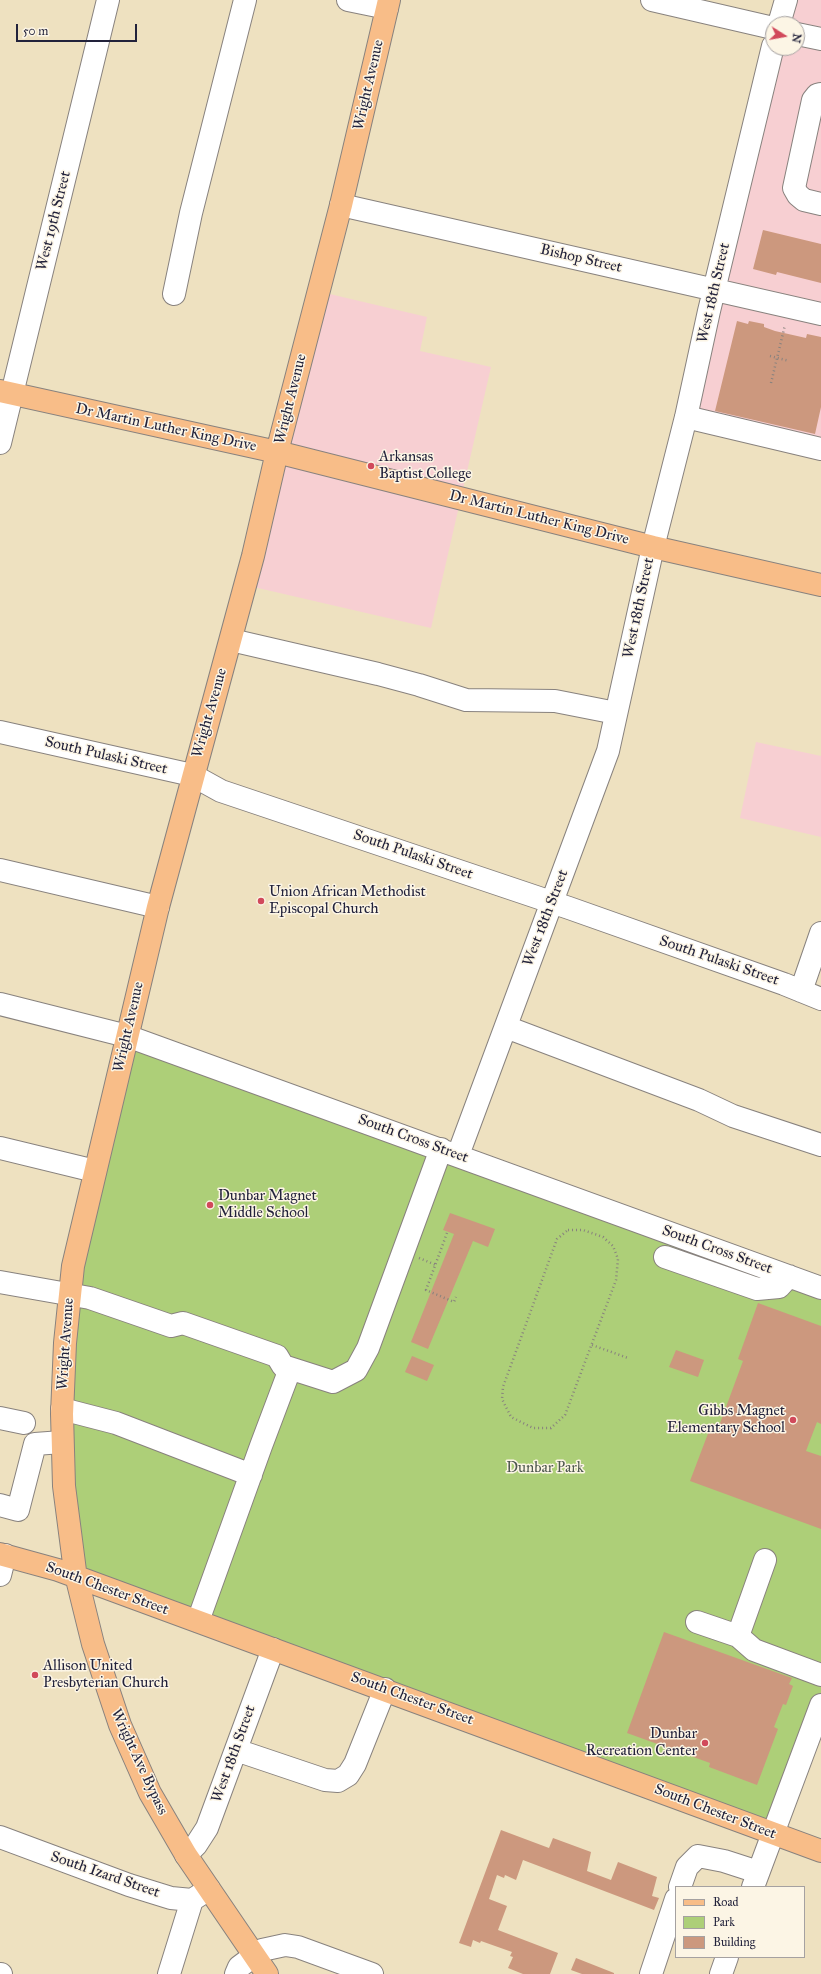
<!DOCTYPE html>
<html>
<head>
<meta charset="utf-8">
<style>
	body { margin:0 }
	#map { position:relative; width:821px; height:1974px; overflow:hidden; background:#eee1c0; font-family:"IM FELL Great Primer",serif }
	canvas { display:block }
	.legend { position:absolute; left:675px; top:1886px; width:130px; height:72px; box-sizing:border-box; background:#fcf5e5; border:1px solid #a5a1a1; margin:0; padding:5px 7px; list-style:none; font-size:12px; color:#22223b }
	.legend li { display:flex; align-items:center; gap:8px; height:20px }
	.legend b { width:20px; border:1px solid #a5a1a1 }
	.north { position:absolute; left:765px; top:16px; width:40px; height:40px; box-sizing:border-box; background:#fcf5e5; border:1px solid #a5a1a1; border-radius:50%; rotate:101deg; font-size:11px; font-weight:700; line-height:16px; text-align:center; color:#22223b }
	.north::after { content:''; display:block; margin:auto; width:14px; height:18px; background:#d1495b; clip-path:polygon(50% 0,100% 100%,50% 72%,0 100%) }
	.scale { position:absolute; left:16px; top:24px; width:121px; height:18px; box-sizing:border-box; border:2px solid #22223b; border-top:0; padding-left:5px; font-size:12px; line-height:14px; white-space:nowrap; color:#22223b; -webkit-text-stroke:3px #fcf5e5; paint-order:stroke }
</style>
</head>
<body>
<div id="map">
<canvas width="821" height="1974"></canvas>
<ul class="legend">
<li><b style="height:5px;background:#f8bd88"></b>Road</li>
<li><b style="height:11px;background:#adcf78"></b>Park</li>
<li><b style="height:11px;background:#cc987e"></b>Building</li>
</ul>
<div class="north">N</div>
<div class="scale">50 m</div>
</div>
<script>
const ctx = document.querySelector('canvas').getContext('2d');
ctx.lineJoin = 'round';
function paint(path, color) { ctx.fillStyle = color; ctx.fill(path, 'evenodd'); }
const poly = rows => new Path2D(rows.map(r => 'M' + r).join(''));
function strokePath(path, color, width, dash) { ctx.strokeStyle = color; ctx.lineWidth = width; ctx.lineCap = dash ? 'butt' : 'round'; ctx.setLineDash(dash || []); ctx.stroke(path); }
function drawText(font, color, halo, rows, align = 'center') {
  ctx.font = font + ' "IM FELL Great Primer",serif'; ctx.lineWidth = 3; ctx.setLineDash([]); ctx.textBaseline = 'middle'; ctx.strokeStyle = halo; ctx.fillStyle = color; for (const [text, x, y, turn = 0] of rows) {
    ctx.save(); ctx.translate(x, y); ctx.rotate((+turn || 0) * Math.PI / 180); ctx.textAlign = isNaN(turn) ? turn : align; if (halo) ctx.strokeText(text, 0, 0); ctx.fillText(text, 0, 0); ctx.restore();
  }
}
const built = poly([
	[786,0,821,0,821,449,686,417,773,48,797,48,797,24,779,24],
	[317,291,427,317,420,351,491,367,431,628,245,585],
	[756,742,821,756,821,837,740,818]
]);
const green = poly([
	[127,1036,821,1288,821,1705,774,1834,77,1577,69,1293]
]);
const building = poly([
	[763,230,821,244,821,283,777,272,776,275,753,269],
	[737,321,748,324,749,321,764,324,764,327,775,331,806,338,807,334,821,337,821,407,815,434,715,411],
	[450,1213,495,1229,488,1247,473,1241,428,1349,411,1342,454,1234,443,1230],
	[758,1303,821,1326,821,1424,817,1422,806,1451,821,1456,821,1529,690,1481,712,1423,719,1426,743,1361,738,1359],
	[676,1350,704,1360,698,1377,669,1367],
	[412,1356,434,1365,427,1381,405,1372],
	[664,1632,792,1678,789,1684,793,1686,786,1705,783,1704,774,1727,778,1729,757,1785,709,1767,710,1763,627,1733],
	[501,1830,549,1848,553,1838,591,1852,587,1871,611,1880,618,1862,657,1877,652,1896,659,1898,654,1910,523,1860,516,1880,505,1875,504,1878,497,1875,489,1899,507,1906,498,1930,558,1953,550,1974,523,1974,508,1968,513,1957,510,1956,512,1952,481,1941,480,1943,473,1940,471,1947,459,1943],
	[576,1958,614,1973,614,1974,582,1974,571,1970]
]);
const path = poly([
	[770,356,789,361],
	[771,383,785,325],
	[568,1230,583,1230,603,1237,613,1246,618,1259,616,1280,565,1415,551,1428,533,1428,511,1417,502,1399,503,1387,557,1239,568,1230],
	[447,1233,426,1290,454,1302,456,1297],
	[419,1258,436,1265],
	[592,1345,628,1358]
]);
const minor = poly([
	[348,0,387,8],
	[652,0,773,28],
	[779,24,786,0],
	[797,34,821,39],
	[821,94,817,95,813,100,794,188,798,195,804,200,821,204],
	[341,205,821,314],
	[174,294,191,213,245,0],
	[686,417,821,449],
	[0,443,108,0],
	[231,640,378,674,419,685,466,700,555,701,616,713],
	[0,732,192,775,221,791,569,908,784,984,821,999],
	[0,870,158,907],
	[801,991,821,933],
	[0,1004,127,1036,821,1288],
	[506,1027,699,1100,733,1116,821,1145],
	[0,1148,95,1171],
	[458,1155,608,751,653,547,686,417,709,311,773,46],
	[665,1257,757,1289,779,1287,789,1276],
	[0,1282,90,1298,171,1326,183,1323,277,1356,283,1366,333,1382,356,1370,368,1348,441,1149],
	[62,1409,116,1423,251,1475],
	[0,1418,24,1423],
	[0,1505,18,1510,35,1444,62,1442],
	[0,1575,5,1555],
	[198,1621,261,1446,290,1369],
	[697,1622,738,1636,754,1650,821,1675],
	[738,1636,765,1560],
	[236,1750,325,1780,338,1781,348,1775,355,1764,385,1689],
	[0,1837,129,1885,171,1898,192,1900,209,1889],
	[186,1855,196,1845,207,1828,273,1649],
	[680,1887,687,1867,698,1856,724,1861,758,1872],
	[753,1887,821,1705],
	[0,1974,1,1974],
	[169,1974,192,1900],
	[236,1974,239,1967,262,1950,285,1945,298,1947,372,1974],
	[651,1974,676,1899],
	[721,1974,727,1957]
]);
const major = poly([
	[0,391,277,452,653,547,821,585],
	[0,1554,58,1570,821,1851],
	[267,1974,186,1855,150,1793,120,1725,93,1644,75,1571,64,1486,62,1414,65,1343,73,1266,158,907,253,556,277,452,341,205,389,0]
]);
const markers = [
	[371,466,4,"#d1495b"],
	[261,901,4,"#d1495b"],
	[210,1205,4,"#d1495b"],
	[793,1420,4,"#d1495b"],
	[35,1675,4,"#d1495b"],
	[705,1743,4,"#d1495b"]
];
const streetNames = [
	["Wright Avenue",369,85,-77],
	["West 19th Street",54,221,-76],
	["Bishop Street",581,259,13],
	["West 18th Street",714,293,-77],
	["Wright Avenue",291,399,-76],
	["Dr Martin Luther King Drive",166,428,12],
	["Dr Martin Luther King Drive",539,518,14],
	["West 18th Street",639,608,-78],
	["Wright Avenue",210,713,-74],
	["South Pulaski Street",106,756,13],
	["South Pulaski Street",413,855,19],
	["West 18th Street",546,918,-69],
	["South Pulaski Street",719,961,19],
	["Wright Avenue",129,1027,-77],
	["South Cross Street",413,1139,20],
	["South Cross Street",717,1250,20],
	["Wright Avenue",66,1344,-86],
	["South Chester Street",107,1589,20],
	["South Chester Street",412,1699,20],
	["West 18th Street",234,1754,-70],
	["Wright Ave Bypass",139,1762,65],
	["South Chester Street",715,1812,21],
	["South Izard Street",105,1875,19]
];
const poiNames = [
	["Arkansas",379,457],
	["Baptist College",379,474],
	["Union African Methodist",269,892],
	["Episcopal Church",269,909],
	["Dunbar Magnet",218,1196],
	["Middle School",218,1213],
	["Gibbs Magnet",785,1411,"right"],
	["Elementary School",785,1428,"right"],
	["Allison United",43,1666],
	["Presbyterian Church",43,1683],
	["Dunbar",697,1734,"right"],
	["Recreation Center",697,1751,"right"]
];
const parkNames = [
	["Dunbar Park",545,1468]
];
paint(built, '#f7cfd2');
paint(green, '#adcf78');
paint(building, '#cc987e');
strokePath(minor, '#88827e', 24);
strokePath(major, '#88827e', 24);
strokePath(path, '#88827e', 2.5, [1, 3]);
strokePath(minor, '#fff', 22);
strokePath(major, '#f8bd88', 22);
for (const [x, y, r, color] of markers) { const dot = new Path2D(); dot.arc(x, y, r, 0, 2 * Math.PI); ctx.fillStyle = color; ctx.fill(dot); strokePath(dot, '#fcf5e5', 1.5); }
drawText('15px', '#22223b', '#fcf5e5', streetNames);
drawText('15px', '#22223b', '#fcf5e5', poiNames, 'left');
drawText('15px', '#4c564d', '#fcf5e5', parkNames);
</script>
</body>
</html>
